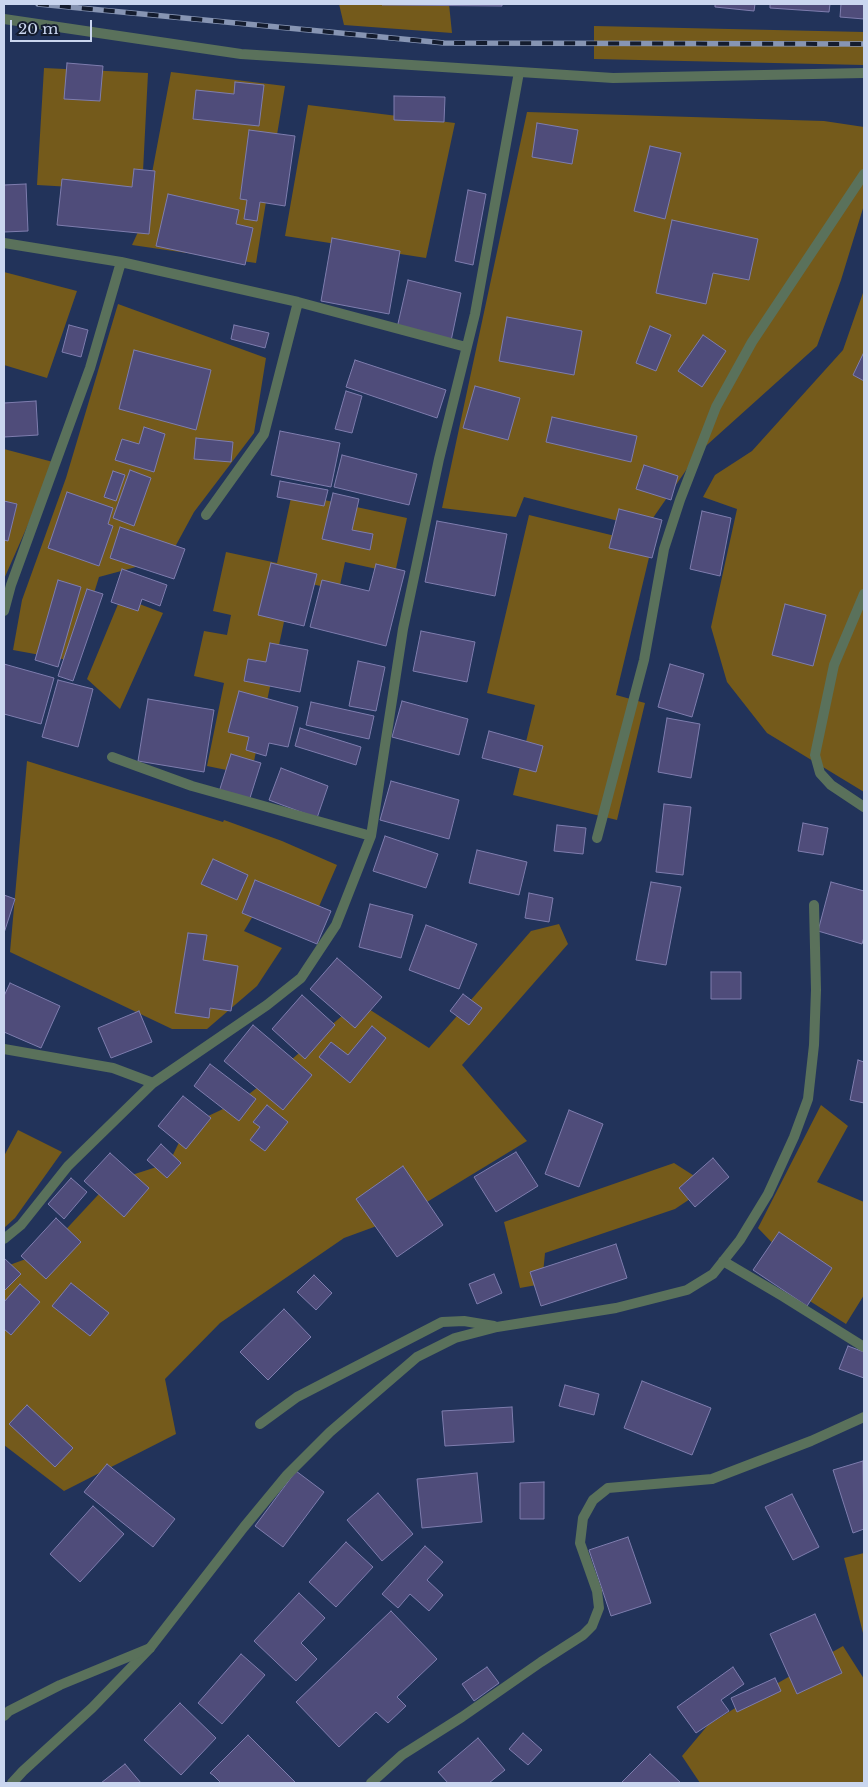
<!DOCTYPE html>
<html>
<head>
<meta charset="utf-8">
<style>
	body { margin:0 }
	#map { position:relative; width:868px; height:1787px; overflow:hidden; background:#22335a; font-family:"Libre Baskerville",serif }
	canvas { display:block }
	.frame { position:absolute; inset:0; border:5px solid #cad6ef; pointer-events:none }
	.scale { position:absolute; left:10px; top:20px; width:82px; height:22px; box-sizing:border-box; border:2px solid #cad6ef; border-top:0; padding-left:6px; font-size:15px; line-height:18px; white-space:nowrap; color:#cad6ef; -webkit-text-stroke:4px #141c2e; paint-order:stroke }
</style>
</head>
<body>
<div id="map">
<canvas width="868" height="1787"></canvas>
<div class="frame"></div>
<div class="scale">20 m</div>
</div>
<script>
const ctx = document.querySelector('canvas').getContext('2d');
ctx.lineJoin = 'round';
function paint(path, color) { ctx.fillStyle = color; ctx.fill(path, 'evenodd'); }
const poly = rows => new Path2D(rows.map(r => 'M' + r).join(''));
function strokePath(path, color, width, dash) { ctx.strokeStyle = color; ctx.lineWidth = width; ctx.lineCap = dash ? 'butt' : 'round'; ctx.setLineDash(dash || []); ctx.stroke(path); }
const green = poly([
	[339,4,449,4,452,33,344,25],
	[594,26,864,32,864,65,594,59],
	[44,68,148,73,142,191,37,185],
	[171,72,285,86,256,263,132,245,143,221],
	[308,105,455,123,426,258,285,236],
	[527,112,824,121,864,127,864,205,841,280,817,346,698,453,646,528,524,497,516,517,442,508],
	[4,272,77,291,47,378,4,365],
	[864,290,864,792,767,733,727,682,711,627,737,509,703,497,715,475,752,451,843,350],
	[118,304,266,358,254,433,194,512,169,558,99,577,73,661,13,650,22,600,66,478],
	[4,449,53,462,30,520,4,579],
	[292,493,407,518,395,573,345,562,339,590,293,580,251,775,207,766,224,683,194,676,204,631,227,635,231,615,213,611,226,552,277,563],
	[529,515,652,545,616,695,645,703,617,820,513,795,535,705,487,693],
	[121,597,163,613,120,709,87,679],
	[27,761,223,822,224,820,282,841,337,865,314,918,266,894,244,931,282,948,257,986,207,1029,172,1029,10,952],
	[559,924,568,944,462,1065,527,1141,404,1216,344,1238,220,1323,165,1379,176,1434,64,1491,4,1445,4,1267,45,1252,110,1182,169,1163,187,1126,240,1101,276,1073,358,1002,429,1048,531,931],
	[821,1105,848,1126,817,1182,864,1202,864,1295,846,1324,764,1272,780,1251,758,1228],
	[18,1130,62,1152,15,1218,4,1228,4,1156],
	[674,1163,699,1179,699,1193,675,1209,545,1253,542,1284,520,1288,504,1222],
	[864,1553,864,1637,844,1558],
	[843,1646,864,1679,864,1783,700,1783,682,1756,708,1725,748,1700]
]);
const building = poly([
	[382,4,502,4,502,6,382,5,382,4],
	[715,4,755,4,754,11,715,7,715,4],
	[770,4,830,4,829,12,770,8,770,4],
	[841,4,864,4,864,19,840,17,841,4],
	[67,63,103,66,100,101,64,99,67,63],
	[235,82,264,85,259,126,193,119,196,90,234,94,235,82],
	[394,96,445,97,444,122,394,120,394,96],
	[537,123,578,130,572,164,532,157,537,123],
	[249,130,295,136,285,206,260,202,257,221,244,219,247,200,240,199,249,130],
	[650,146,681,153,665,219,634,211,650,146],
	[134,169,155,171,149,234,57,225,62,179,132,187,134,169],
	[26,184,28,231,4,232,4,185,26,184],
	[468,190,486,194,473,265,455,261,468,190],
	[168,194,239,210,236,224,253,228,245,265,156,246,168,194],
	[672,220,758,239,749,280,713,273,706,304,656,293,672,220],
	[332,238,400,251,389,314,321,301,332,238],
	[408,280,461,293,451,341,397,328,408,280],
	[507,317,582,331,574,375,499,361,507,317],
	[69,325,88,330,81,357,62,352,69,325],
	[234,325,269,333,265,348,231,339,234,325],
	[650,326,671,335,656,371,636,363,650,326],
	[703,335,726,351,702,387,678,371,703,335],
	[134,350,211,370,196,430,119,409,134,350],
	[864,352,864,381,853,375,864,352],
	[355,360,446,390,437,418,346,387,355,360],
	[475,386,520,398,508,440,463,428,475,386],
	[346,391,362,396,352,433,335,429,346,391],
	[36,401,38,435,4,437,4,403,36,401],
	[552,417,637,436,631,462,546,442,552,417],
	[144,427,165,434,154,472,115,460,122,439,139,444,144,427],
	[280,431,340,443,331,487,271,475,280,431],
	[196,438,233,442,231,462,194,459,196,438],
	[342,455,417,474,409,505,334,487,342,455],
	[644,465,678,476,671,500,636,489,644,465],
	[130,470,151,478,134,526,113,518,130,470],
	[113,471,125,475,116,501,104,497,113,471],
	[280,481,328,490,324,506,277,497,280,481],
	[67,492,113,508,108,524,113,526,99,566,48,548,67,492],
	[333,493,359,499,352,530,373,534,370,550,322,539,333,493],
	[4,501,17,504,8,541,4,540,4,501],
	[619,509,662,520,652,558,609,548,619,509],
	[702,511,731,518,720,576,690,569,702,511],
	[437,521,507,534,495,596,425,582,437,521],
	[120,527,185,549,174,579,110,558,120,527],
	[271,563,317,574,304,626,258,615,271,563],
	[376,564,405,571,386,646,310,627,322,580,369,591,376,564],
	[122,569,167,585,160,606,142,599,138,611,111,602,122,569],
	[58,580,81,587,58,667,35,660,58,580],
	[87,589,103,594,73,681,58,676,87,589],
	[785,604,826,615,813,666,772,655,785,604],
	[421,631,475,642,467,682,413,671,421,631],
	[270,643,308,650,300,692,244,681,248,659,266,662,270,643],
	[358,661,385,667,376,711,349,706,358,661],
	[4,664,54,678,41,724,4,714,4,664],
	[670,664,704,674,692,717,658,707,670,664],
	[58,680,93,689,78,747,42,737,58,680],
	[239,691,298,707,288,747,269,743,266,756,246,750,249,737,228,732,239,691],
	[148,699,214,710,204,772,138,761,148,699],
	[402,701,468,719,459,755,392,737,402,701],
	[311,702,374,716,369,739,306,725,311,702],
	[667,718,700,724,691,778,658,772,667,718],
	[300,728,361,747,356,765,295,746,300,728],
	[489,731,543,746,536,772,482,758,489,731],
	[231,754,261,763,249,801,219,792,231,754],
	[281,768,328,786,317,818,269,800,281,768],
	[391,781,459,800,449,839,380,820,391,781],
	[664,804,691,807,683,875,656,872,664,804],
	[803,823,828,828,823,855,798,851,803,823],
	[557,825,586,828,583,854,554,851,557,825],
	[385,836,438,854,426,888,373,871,385,836],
	[477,850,527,862,519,895,469,883,477,850],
	[213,859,248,875,237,900,201,884,213,859],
	[255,880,331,911,317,944,242,913,255,880],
	[651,882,681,887,666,965,636,960,651,882],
	[831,882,864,891,864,937,862,944,818,931,831,882],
	[529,893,553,898,549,922,525,918,529,893],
	[4,895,15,899,4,933,4,895],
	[370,904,413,915,401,958,359,947,370,904],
	[426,925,477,944,459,989,409,970,426,925],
	[188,933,207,935,203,960,238,966,231,1011,210,1008,209,1018,175,1013,188,933],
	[337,958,382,997,355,1028,310,989,337,958],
	[711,972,741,972,741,999,711,999,711,972],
	[10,983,60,1006,41,1048,4,1032,4,996,10,983],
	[463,994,482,1008,469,1025,450,1011,463,994],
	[302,995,335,1025,305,1059,272,1029,302,995],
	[139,1011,152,1042,111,1058,98,1028,139,1011],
	[253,1025,312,1075,283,1110,224,1061,253,1025],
	[372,1026,386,1038,350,1083,319,1057,331,1042,348,1055,372,1026],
	[858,1060,864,1062,864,1103,850,1100,858,1060],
	[210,1064,256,1099,239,1121,194,1086,210,1064],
	[183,1096,211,1118,186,1149,158,1126,183,1096],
	[267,1105,288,1122,265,1151,250,1140,260,1127,253,1122,267,1105],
	[569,1110,603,1124,579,1187,545,1174,569,1110],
	[161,1144,181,1163,167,1178,147,1160,161,1144],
	[516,1152,538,1186,496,1212,474,1177,516,1152],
	[110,1153,149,1188,124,1217,84,1181,110,1153],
	[713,1158,729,1177,695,1207,679,1188,713,1158],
	[403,1166,443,1225,397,1257,356,1199,403,1166],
	[71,1178,87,1192,64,1219,48,1204,71,1178],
	[56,1218,81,1242,46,1279,21,1256,56,1218],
	[779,1232,832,1268,807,1306,753,1270,779,1232],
	[616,1244,627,1278,541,1306,530,1272,616,1244],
	[4,1258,21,1274,4,1291,4,1258],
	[494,1274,502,1293,477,1304,469,1284,494,1274],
	[314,1275,332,1293,316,1310,297,1292,314,1275],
	[71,1283,109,1313,90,1336,52,1306,71,1283],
	[20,1284,40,1302,11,1335,4,1329,4,1302,20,1284],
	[284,1309,311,1337,268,1380,240,1352,284,1309],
	[848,1346,864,1352,864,1378,839,1369,848,1346],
	[642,1381,711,1408,692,1455,624,1428,642,1381],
	[565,1385,599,1394,594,1415,559,1406,565,1385],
	[27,1405,73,1448,55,1467,9,1424,27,1405],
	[512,1407,514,1442,445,1446,442,1411,512,1407],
	[863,1461,864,1529,853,1533,833,1470,863,1461],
	[107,1464,175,1519,153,1547,84,1492,107,1464],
	[296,1471,324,1492,283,1547,255,1526,296,1471],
	[477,1473,482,1522,422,1528,417,1479,477,1473],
	[544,1482,544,1519,520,1519,520,1483,544,1482],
	[378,1493,413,1534,382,1561,347,1520,378,1493],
	[792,1494,819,1547,793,1560,765,1507,792,1494],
	[93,1506,124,1534,80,1582,50,1554,93,1506],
	[628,1537,651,1603,611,1616,589,1550,628,1537],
	[346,1542,373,1567,336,1607,309,1582,346,1542],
	[425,1546,443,1562,427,1580,443,1595,429,1611,410,1594,398,1608,382,1594,425,1546],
	[299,1593,325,1618,301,1643,317,1659,296,1681,254,1641,299,1593],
	[391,1611,437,1659,397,1697,406,1706,388,1723,376,1712,339,1747,296,1702,391,1611],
	[815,1614,842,1673,797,1694,770,1634,815,1614],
	[241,1654,265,1675,222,1724,198,1703,241,1654],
	[487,1667,499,1683,474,1701,462,1684,487,1667],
	[733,1667,744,1684,721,1700,729,1711,696,1733,677,1707,733,1667],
	[775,1678,781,1691,737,1712,731,1698,775,1678],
	[180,1703,216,1738,181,1775,144,1740,180,1703],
	[523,1733,542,1750,528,1765,509,1749,523,1733],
	[248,1735,296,1783,221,1783,213,1775,210,1773,248,1735],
	[478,1738,505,1770,489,1783,448,1783,438,1772,478,1738],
	[650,1754,681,1783,621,1783,650,1754],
	[125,1764,141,1783,101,1783,125,1764]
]);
const lane = poly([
	[4,243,121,262,298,302,466,347],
	[206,515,264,434,298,302],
	[864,594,834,665,815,755,820,773,831,785,864,807],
	[4,611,11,585,90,368,121,262],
	[112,757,192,786,371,836],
	[597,838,644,660,664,549,680,500,716,407,752,342,864,174],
	[4,1049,113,1068,153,1083],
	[4,1239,21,1225,68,1166,153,1083,267,1005,301,978,336,925,371,836,403,629,439,459,475,314,519,72],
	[723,1261,784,1297,864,1347],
	[260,1424,297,1397,442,1322,464,1321,494,1326],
	[12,1783,23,1771,92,1708,150,1648,244,1527,287,1475,330,1432,417,1357,455,1338,497,1327,616,1308,687,1290,713,1274,740,1240,768,1194,794,1137,808,1099,814,1045,816,990,814,905],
	[371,1783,402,1755,462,1717,541,1662,583,1635,592,1626,599,1608,597,1591,580,1543,583,1518,593,1500,608,1488,712,1479,811,1441,864,1417]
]);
const street = poly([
	[4,19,241,54,613,78,864,73],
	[4,1716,9,1711,60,1685,150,1648]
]);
const rail = poly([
	[38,4,444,43,864,44]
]);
paint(green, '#745a1b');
paint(building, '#4f4c7a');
strokePath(building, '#7e7dae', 1);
strokePath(lane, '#5a715b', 10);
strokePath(street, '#5a715b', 10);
strokePath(rail, '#8795b3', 5.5);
strokePath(rail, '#141c2e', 4, [11]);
</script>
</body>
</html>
